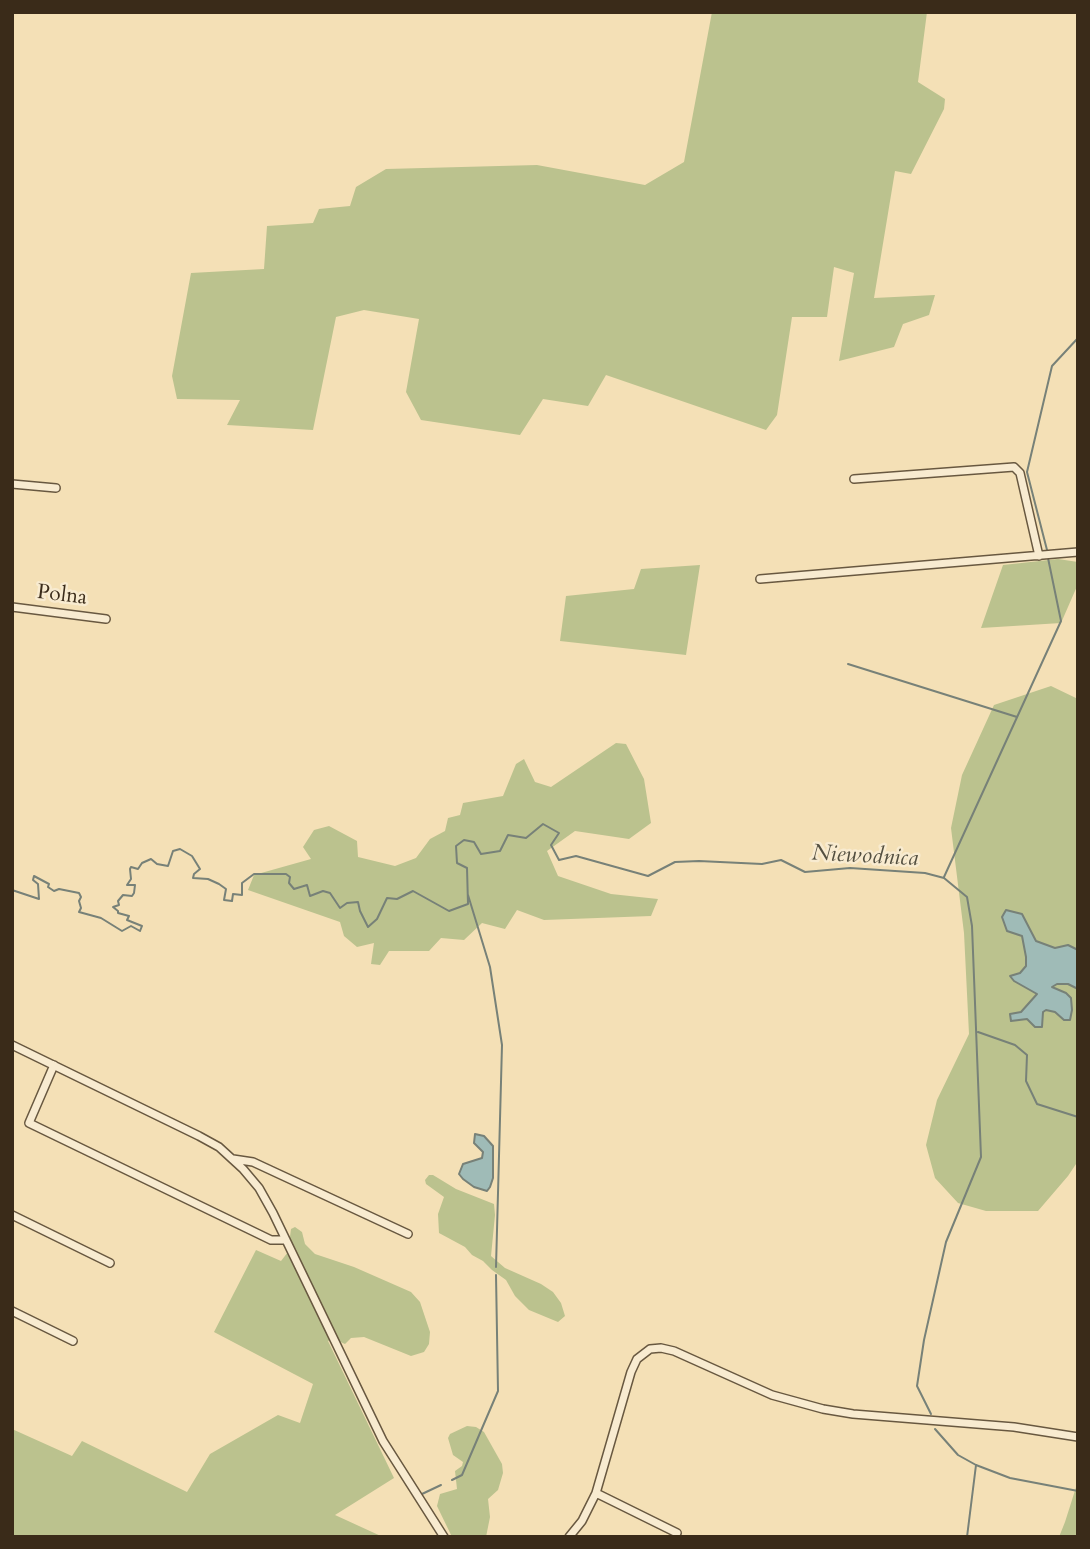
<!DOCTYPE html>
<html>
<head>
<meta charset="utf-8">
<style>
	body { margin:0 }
	#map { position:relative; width:1090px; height:1549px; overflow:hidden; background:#f4e0b6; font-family:Cardo,serif }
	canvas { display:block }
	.frame { position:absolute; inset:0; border:14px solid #3a2b19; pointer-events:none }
</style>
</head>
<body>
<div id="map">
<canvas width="1090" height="1549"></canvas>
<div class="frame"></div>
</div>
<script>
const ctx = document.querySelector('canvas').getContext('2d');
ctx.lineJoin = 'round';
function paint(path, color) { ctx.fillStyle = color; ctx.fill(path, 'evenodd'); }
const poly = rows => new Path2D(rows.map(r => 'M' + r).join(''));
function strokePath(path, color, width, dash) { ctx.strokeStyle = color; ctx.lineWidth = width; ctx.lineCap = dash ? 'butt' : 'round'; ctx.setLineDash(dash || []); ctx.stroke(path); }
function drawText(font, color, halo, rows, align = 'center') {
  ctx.font = font + ' Cardo,serif'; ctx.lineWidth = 5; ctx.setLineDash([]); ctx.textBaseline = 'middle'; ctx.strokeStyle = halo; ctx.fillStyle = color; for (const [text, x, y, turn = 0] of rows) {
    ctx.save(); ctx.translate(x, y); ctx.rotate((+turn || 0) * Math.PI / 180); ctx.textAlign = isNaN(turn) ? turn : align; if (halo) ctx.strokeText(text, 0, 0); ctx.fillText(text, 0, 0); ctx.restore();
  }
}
const green = poly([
	[712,12,927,12,918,82,945,99,944,109,911,174,895,171,874,298,935,295,929,315,903,324,894,347,839,361,854,273,834,267,827,317,792,317,777,415,766,430,606,375,588,406,543,399,520,435,421,420,406,392,419,319,364,310,336,317,313,430,227,425,240,400,177,399,172,376,191,273,264,269,267,226,313,223,319,209,350,206,356,187,386,169,537,165,645,185,684,162],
	[1058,559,1078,562,1078,584,1061,623,981,628,1003,565],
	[700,565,686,655,560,641,566,596,634,589,641,569],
	[1051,686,1078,699,1078,1161,1068,1176,1038,1211,986,1211,958,1203,935,1178,926,1145,937,1100,969,1034,964,933,951,828,962,775,994,705],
	[616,743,626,744,644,779,651,823,629,839,575,831,547,851,558,876,611,894,658,899,651,916,544,920,517,910,505,929,482,923,464,940,441,938,429,951,389,951,380,965,371,964,374,943,357,947,344,936,340,922,248,890,254,875,311,859,303,847,314,830,329,826,357,841,358,857,395,866,416,858,430,839,445,831,448,818,460,815,463,803,503,796,516,764,524,759,535,782,551,787],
	[429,1175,433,1175,456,1189,494,1204,495,1215,491,1256,505,1268,541,1284,553,1292,561,1303,565,1316,558,1322,529,1310,515,1296,506,1280,492,1270,483,1261,472,1255,465,1247,439,1233,438,1214,444,1197,426,1184,425,1180],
	[295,1227,302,1232,305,1244,315,1254,354,1267,411,1292,420,1302,430,1332,429,1344,424,1352,411,1356,364,1337,351,1338,345,1344,336,1340,328,1341,394,1478,335,1515,383,1537,12,1537,12,1429,72,1456,82,1441,187,1492,210,1454,278,1415,300,1423,313,1384,214,1332,256,1250,281,1261,288,1252,291,1229],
	[467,1426,476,1427,484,1432,502,1464,503,1473,498,1490,488,1499,490,1517,486,1537,452,1537,437,1506,440,1494,457,1489,455,1471,462,1466,463,1462,453,1455,448,1438,450,1434],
	[1078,1481,1078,1537,1059,1537,1065,1522]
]);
const water = poly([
	[1006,910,1022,914,1036,941,1055,948,1068,945,1078,950,1078,989,1068,984,1057,984,1052,987,1066,993,1071,998,1072,1010,1070,1020,1064,1020,1055,1012,1046,1010,1043,1012,1042,1027,1035,1027,1027,1019,1011,1021,1010,1014,1021,1012,1037,994,1014,981,1010,976,1020,973,1026,966,1026,957,1022,936,1007,931,1002,917,1006,910],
	[475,1134,484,1136,493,1146,493,1178,490,1187,487,1191,474,1187,463,1179,459,1174,463,1164,482,1158,483,1152,474,1143,475,1134]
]);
const stream = poly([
	[1047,550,1027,472,1052,366,1078,338],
	[848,664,1017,717],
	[944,877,1061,621,1048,558],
	[12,890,39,899,38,884,33,880,34,876,49,884,48,887,54,891,59,889,79,893,81,897,79,901,81,908,79,912,101,918,122,931,131,926,140,931,142,926,127,920,129,916,118,913,118,911,113,907,119,905,118,901,123,895,132,896,134,893,135,885,127,885,131,879,130,869,131,867,138,869,142,863,151,859,157,864,168,866,173,851,180,849,192,856,200,869,194,874,193,878,208,879,219,884,226,889,224,900,232,901,233,894,242,895,242,883,254,874,286,874,290,877,289,883,294,889,307,885,310,896,323,891,330,893,340,908,347,903,358,902,360,911,368,927,377,919,387,898,397,899,413,891,449,911,468,904,467,868,457,863,456,846,464,840,474,842,481,854,500,851,508,835,526,838,543,824,559,833,551,845,559,860,576,856,648,876,675,862,699,861,762,864,781,860,805,872,850,868,925,873,944,878,967,897,972,926,981,1157,946,1242,924,1340,917,1386,931,1414],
	[468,895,490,967,502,1045,496,1267],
	[978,1032,1015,1045,1027,1055,1026,1081,1037,1104,1078,1117],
	[935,1429,958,1455,976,1465,1010,1478,1078,1491],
	[452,1480,462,1475,498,1391,496,1275],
	[422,1494,441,1485],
	[967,1537,976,1465]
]);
const street = poly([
	[854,479,1014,467,1020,473,1039,556],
	[12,484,56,488],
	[760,579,1078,552],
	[12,607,106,619],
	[12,1045,199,1136,219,1147,243,1169,259,1188,273,1213,383,1441,444,1537],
	[54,1065,29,1123,271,1240,286,1240],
	[233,1159,253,1162,408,1234],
	[12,1215,110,1263],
	[12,1311,73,1341],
	[596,1493,677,1533],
	[569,1537,582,1521,596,1493,631,1372,637,1359,650,1349,661,1348,674,1351,772,1395,823,1409,853,1414,1014,1427,1078,1437]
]);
const streetNames = [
	["Polna",62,596,7]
];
const waterNames = [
	["Niewodnica",865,857,3]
];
paint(green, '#bbc28e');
paint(water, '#9fbbb7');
strokePath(water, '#778178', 2);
strokePath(stream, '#778178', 2);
strokePath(street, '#685840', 10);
strokePath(street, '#f8ebd0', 7);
drawText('21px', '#3a2b19', '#f8ebd0', streetNames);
drawText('italic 23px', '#534f40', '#f8ebd0', waterNames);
</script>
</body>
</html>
